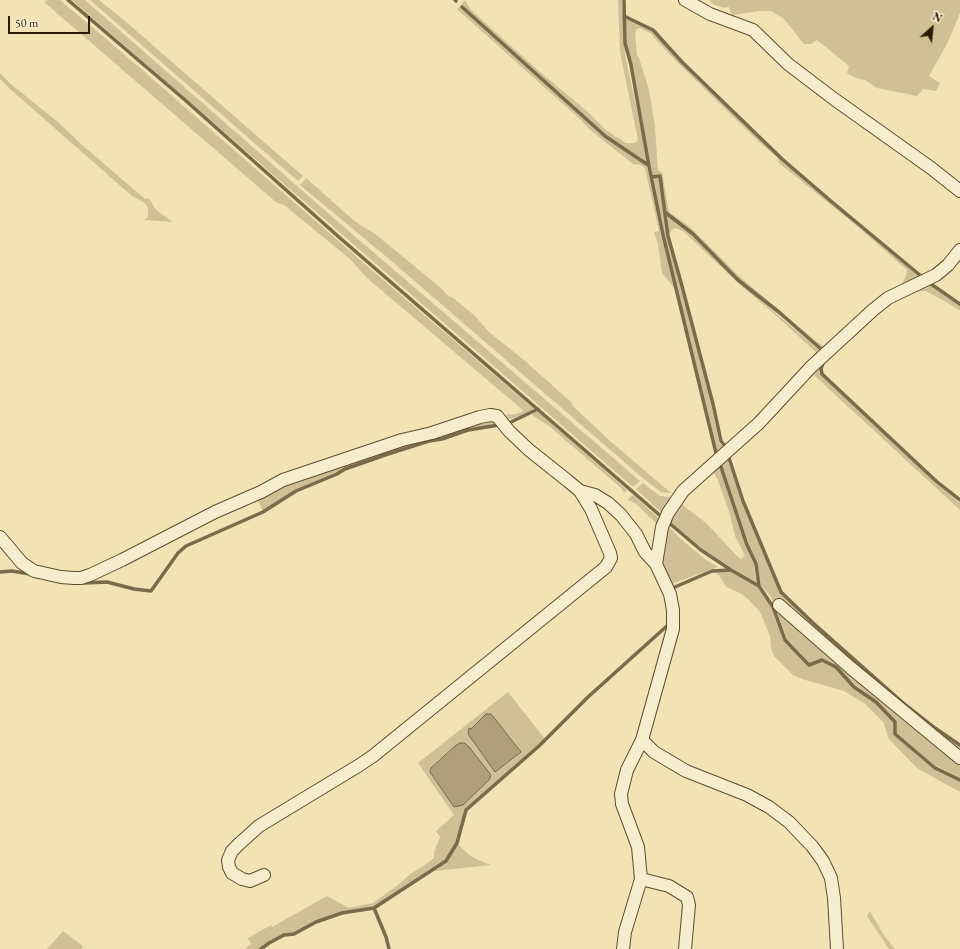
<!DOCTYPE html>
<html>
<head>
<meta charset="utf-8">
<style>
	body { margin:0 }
	#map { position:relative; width:960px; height:949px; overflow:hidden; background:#f1e3b3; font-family:"EB Garamond",serif }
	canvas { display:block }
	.north { position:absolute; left:912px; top:8px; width:40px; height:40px; -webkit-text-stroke:3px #f6edce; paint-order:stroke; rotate:27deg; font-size:11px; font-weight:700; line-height:16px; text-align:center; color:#2b1c05 }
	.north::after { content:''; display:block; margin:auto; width:14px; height:18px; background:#2b1c05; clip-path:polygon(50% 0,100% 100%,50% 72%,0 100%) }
	.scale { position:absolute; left:8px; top:16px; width:82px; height:18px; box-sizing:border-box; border:2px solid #2b1c05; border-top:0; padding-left:5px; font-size:12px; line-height:14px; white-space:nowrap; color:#2b1c05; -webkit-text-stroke:3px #f6edce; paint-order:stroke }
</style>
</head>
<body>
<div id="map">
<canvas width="960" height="949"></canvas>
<div class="north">N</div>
<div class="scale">50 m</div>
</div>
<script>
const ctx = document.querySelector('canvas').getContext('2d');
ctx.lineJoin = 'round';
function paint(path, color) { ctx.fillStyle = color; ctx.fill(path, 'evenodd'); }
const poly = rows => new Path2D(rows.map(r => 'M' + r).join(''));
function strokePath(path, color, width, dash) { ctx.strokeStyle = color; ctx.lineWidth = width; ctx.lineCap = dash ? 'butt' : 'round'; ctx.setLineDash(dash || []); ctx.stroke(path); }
const green = poly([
	[47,0,60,0,125,55,374,272,534,409,520,416,504,421,504,415,516,414,524,411,367,278,350,259,284,205,277,203,44,2],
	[72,0,85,0,337,221,640,481,633,487],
	[90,0,99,0,125,21,303,176,298,181],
	[465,0,471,10,540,72,589,113,606,130,626,143,633,143,636,142,638,139,637,135,620,52,618,0,622,0,625,55,643,139,647,160,646,162,644,162,635,154,624,148,605,135,461,5],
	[710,0,960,0,960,13,948,42,929,76,940,83,936,91,923,89,917,96,877,88,865,80,856,78,847,73,849,66,817,40,811,44,804,44,784,19,771,11,760,11,732,15,729,7,724,8,715,5,710,2],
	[459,7,604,137,634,156,647,167,651,183,661,235,674,288,662,273,658,244,654,232,659,231,645,168,641,165,633,164,589,129,581,120,457,9],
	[625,18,652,31,682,63,782,160,831,203,920,277,900,287,906,276,907,270,857,226,779,163,778,158,759,142,676,61,650,33,640,28,637,29,636,30,635,35,637,55,639,58,649,90,655,127,658,170,662,172,669,212,690,227,739,276,812,338,826,348,823,349,780,312,739,279,686,228,666,212,661,175,652,176,650,165,632,65,626,43],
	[0,73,12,85,58,122,80,143,145,199,149,198,156,210,173,222,144,220,148,217,148,208,145,203,132,196,10,89,0,79],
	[306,178,351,218,363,227,374,233,442,289,448,296,452,297,474,315,489,332,525,361,571,402,573,406,610,441,671,493,661,492,644,479,389,259,300,185],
	[653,178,659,178,667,236,682,288,711,404,719,442,724,449,718,454,664,235],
	[668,216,692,236,738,281,820,351,819,355,780,319,736,281,683,231,676,228,673,229,669,234],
	[928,284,960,306,960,310,926,291,911,292],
	[823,359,819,368,819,372,821,375,936,483,960,503,960,510,817,378,813,373],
	[537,411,627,490,624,493,621,488,549,426,532,415],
	[490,417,499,424,468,430,442,439,412,446,357,464,296,490,263,511,256,496,284,482],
	[726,456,742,502,761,549,778,584,780,593,902,702,934,729,960,746,960,778,936,766,897,734,896,722,877,701,855,685,837,666,822,658,810,663,787,639,771,597,761,585,757,564,749,545,720,460],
	[718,462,746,547,754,565,756,582,733,569,703,549,670,522,680,499,685,507,705,522,738,557,741,559,745,556,735,536,729,511,717,478,711,468],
	[643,483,660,496,671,497,677,496,665,516,636,489],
	[633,495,661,520,659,526,635,503,627,500],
	[668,526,682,540,706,560,718,567,671,584,661,565],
	[730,571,758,587,772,608,784,641,809,666,822,661,836,668,853,687,875,703,894,723,894,735,934,769,960,781,960,792,917,768,888,738,884,723,864,703,844,691,802,679,793,675,774,656,771,648,770,636,760,612,747,598,740,593,726,587,719,575,715,573],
	[508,692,545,739,465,810,456,843,446,861,373,907,342,913,315,921,294,933,284,935,269,942,260,949,245,949,251,944,248,938,271,925,272,927,327,896,349,908,373,903,398,885,410,874,422,867,434,858,434,852,440,837,436,831,454,815,418,763],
	[465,743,491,775,437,782,430,772,431,768,455,746],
	[458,844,469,855,478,860,491,865,435,871,447,862],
	[870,911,883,934,895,949,889,949,867,916],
	[63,931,83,946,81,949,47,949]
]);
const water = poly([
	[486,714,491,714,521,752,495,772,468,734,469,728,471,729,486,714],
	[460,743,465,743,469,747,491,775,489,780,463,805,454,807,430,772,431,768,455,746,460,743]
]);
const stream = poly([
	[68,0,185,100,340,238,663,518],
	[455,0,456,1],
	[624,0,625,43,631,65,649,166,663,235,716,453],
	[462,7,605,136,648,165],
	[624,16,653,30,682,62,782,159,832,202,921,276],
	[652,177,660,176,668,236,682,286,713,404,721,441,725,446],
	[666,213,693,234,738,280,780,313,822,350],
	[928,282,960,304],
	[824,360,821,369,822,374,936,481,960,500],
	[509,423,538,409],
	[729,458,743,501,781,592,812,622,902,702,935,728,960,745],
	[720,464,747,545,756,564,759,586],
	[668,522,701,550,731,570,759,586,773,607,785,640,809,665,822,660,836,667,854,687,876,702,895,722,895,734,935,768,960,780],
	[0,572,12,571,30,574],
	[84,583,107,582,134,589,151,591,178,553,186,546,263,512,296,491,337,474,345,469,388,454,429,441,442,439,468,430,499,425],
	[675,587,712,571,730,570],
	[374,908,386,937,389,949],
	[261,949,269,943,284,935,294,934,316,922,342,913,374,908,446,861,457,843,466,810,539,746,588,697,668,625,668,622]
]);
const minor = poly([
	[685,0,710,14,753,30,788,64,834,99,931,168,960,191],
	[0,537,22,563,34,571,61,577,74,578,81,578,90,575,122,560,215,512,261,492,283,480,402,440,432,433,480,417,490,415,497,416,509,431,529,450,568,481,580,491,595,495,608,503,621,515,636,534,645,552,656,564,670,594,673,610,673,629,642,740,627,770,621,794,622,804,638,847,641,879,625,932,623,949],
	[656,564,662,527,668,513,683,491,759,423,811,367,873,310,888,298,936,275,948,265,960,250],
	[779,605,851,668,960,758],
	[642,740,654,752,686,771,747,795,769,807,789,822,812,846,823,861,831,878,834,898,837,949],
	[264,875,250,881,242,879,232,873,229,867,228,860,232,851,239,844,259,826,358,766,373,756,606,567,611,558,610,553,591,509,580,491],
	[641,879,669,886,687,897,689,905,685,949]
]);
paint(green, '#cfc195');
paint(water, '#ae9f78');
strokePath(water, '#7a6b4a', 1);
strokePath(stream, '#7a6b4a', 3.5);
strokePath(minor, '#5c4e30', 14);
strokePath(minor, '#f6edce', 12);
</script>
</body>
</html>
